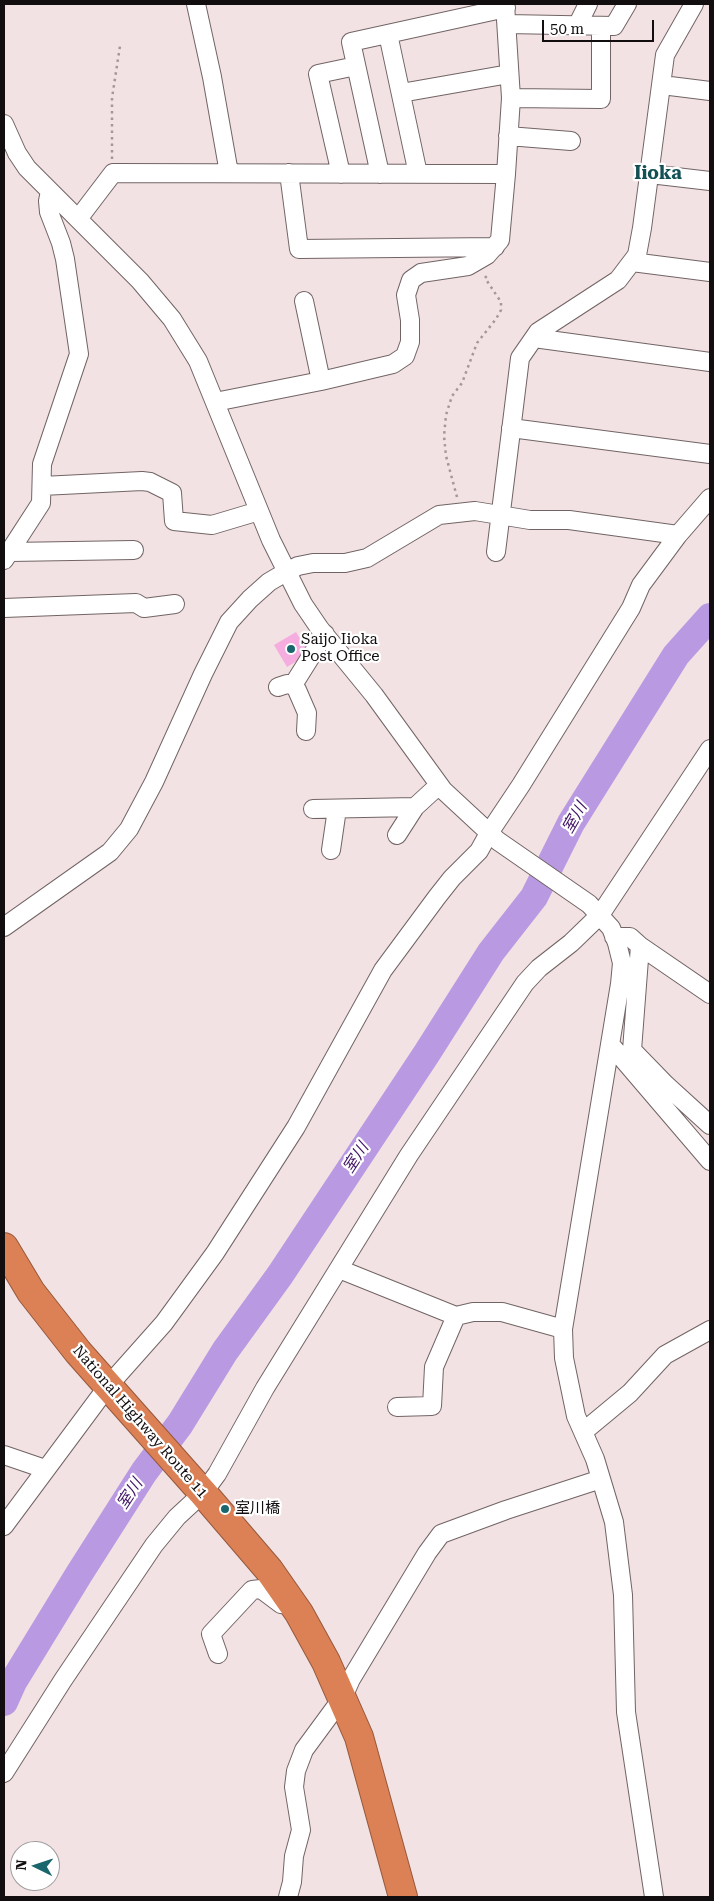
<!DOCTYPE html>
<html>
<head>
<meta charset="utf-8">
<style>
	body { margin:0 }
	#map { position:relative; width:714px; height:1901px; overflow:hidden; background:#f2e2e3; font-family:"Roboto Serif",serif }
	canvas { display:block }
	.frame { position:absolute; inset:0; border:5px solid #120d0e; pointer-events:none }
	.north { position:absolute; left:10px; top:1841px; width:50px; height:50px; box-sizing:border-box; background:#fff; border:1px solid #a09e9f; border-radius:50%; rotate:274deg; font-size:14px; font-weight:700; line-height:20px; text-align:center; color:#120d0e }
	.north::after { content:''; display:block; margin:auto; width:18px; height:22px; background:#19666c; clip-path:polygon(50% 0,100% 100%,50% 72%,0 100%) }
	.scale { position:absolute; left:542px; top:20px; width:112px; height:22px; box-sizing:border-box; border:2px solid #120d0e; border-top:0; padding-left:6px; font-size:15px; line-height:18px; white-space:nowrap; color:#120d0e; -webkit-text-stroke:4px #fff; paint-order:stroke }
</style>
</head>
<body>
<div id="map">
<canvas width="714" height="1901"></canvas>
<div class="frame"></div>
<div class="north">N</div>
<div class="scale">50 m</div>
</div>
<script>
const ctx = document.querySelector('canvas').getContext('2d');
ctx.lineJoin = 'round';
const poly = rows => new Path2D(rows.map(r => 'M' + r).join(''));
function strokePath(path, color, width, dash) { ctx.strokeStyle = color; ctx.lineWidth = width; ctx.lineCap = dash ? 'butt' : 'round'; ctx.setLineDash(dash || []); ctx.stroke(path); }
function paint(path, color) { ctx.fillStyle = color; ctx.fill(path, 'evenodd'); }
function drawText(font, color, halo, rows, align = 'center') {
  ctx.font = font + ' "Roboto Serif","Noto Sans JP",serif'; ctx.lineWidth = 4.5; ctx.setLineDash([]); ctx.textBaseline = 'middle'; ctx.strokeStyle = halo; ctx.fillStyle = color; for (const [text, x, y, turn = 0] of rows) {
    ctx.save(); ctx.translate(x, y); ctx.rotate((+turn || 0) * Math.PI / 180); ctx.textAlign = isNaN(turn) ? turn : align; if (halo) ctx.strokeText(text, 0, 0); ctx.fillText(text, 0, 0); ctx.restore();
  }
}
const river = poly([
	[4,1702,13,1682,79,1574,144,1472,180,1424,225,1351,280,1275,427,1053,491,952,534,897,571,823,676,655,710,617]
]);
const building = poly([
	[296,632,307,650,305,656,287,667,274,645]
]);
const path = poly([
	[112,159,112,98,120,46],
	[457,497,446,456,444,436,446,415,452,396,462,383,477,343,496,319,501,310,501,302,485,278,489,273]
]);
const street = poly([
	[196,4,212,77,229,173],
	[507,24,614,26,627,4],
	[577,26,588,4],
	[388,34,418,174],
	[662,85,710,91],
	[401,93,509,74],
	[511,98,601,99,601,26],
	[4,124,17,153,27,168,140,281,172,319,198,361,271,540,303,604,320,629,374,695,443,790,498,841,589,904,611,928,617,943,622,963,620,984,563,1329,564,1358,576,1416,595,1459,614,1522,623,1595,626,1712,654,1897],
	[508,136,571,141],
	[289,173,299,249,495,247],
	[341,174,318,74,356,66],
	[380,174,351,42,506,8],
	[650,174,710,181],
	[78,219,113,173,506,174,511,98,505,4],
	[632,262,710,272],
	[304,301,321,381],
	[534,338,710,362],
	[215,402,321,381,393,364,405,356,410,342,410,320,406,295,411,280,421,273,468,266,487,255,500,240,506,174],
	[511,428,710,454],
	[42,486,142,481,150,482,172,493,174,521,212,525,259,511],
	[10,552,134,550],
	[496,552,520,358,538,332,618,280,637,255,642,228,665,55,694,4],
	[4,560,41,503,42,464,79,354,65,259,61,243,49,212,48,201,50,191],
	[4,608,136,603,144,608,175,604],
	[293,685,325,634],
	[278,687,287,684,293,685,297,690,307,713,306,731],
	[313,809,415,807,439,785],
	[397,835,415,807],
	[331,850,337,809],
	[4,927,110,852,129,829,154,782,203,674,229,622,250,599,269,582,286,572,298,566,313,563,345,563,367,558,439,515,475,511,530,520,569,520,678,535],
	[614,937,630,937,640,946,710,994],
	[640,946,632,1050,666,1085,710,1125],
	[610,1044,710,1161],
	[339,1269,456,1316],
	[397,1407,432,1406,434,1367,456,1316,473,1312,502,1312,563,1329],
	[583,1432,630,1393,665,1355,710,1330],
	[4,1455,45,1469],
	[4,1526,108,1386,164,1323,215,1253,296,1127,383,970,437,897,452,878,479,851,489,833,521,785,631,608,641,585,678,535,710,498],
	[218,1654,211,1634,252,1590,261,1589,281,1604,290,1605],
	[4,1773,63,1680,154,1545,177,1517,203,1493,217,1474,265,1388,409,1155,525,983,539,968,571,943,600,915,710,749],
	[288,1897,292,1882,294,1856,301,1830,294,1787,296,1771,304,1750,343,1697,351,1679,427,1553,441,1534,506,1510,601,1479]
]);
const highway = poly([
	[4,1247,31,1292,78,1352,203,1493,269,1570,299,1613,326,1662,359,1737,403,1897]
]);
const markers = [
	[291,649,5,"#19666c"],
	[225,1509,5,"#19666c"]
];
const poiNames = [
	["Saijo Iioka",301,640],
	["Post Office",301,657],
	["室川橋",235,1509]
];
const streetNames = [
	["National Highway Route 11",140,1422,49]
];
const waterNames = [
	["室川",575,818,-60],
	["室川",356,1158,-57],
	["室川",130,1494,-57]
];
const quarterNames = [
	["Iioka",658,174]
];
strokePath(river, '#b99ae2', 28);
paint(building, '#f5ade0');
strokePath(street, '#726465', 20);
strokePath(highway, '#95583c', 30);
strokePath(path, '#a39798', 2.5, [2.5, 4]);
strokePath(street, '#fff', 18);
strokePath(highway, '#dc8155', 28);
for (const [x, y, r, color] of markers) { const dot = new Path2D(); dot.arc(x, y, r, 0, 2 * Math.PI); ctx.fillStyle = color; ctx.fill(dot); strokePath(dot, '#fff', 2); }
drawText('15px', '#120d0e', '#fff', poiNames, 'left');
drawText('15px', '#120d0e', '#fff', streetNames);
drawText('italic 16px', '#3f1165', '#fff', waterNames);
drawText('bold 18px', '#135055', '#fff', quarterNames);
</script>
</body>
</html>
